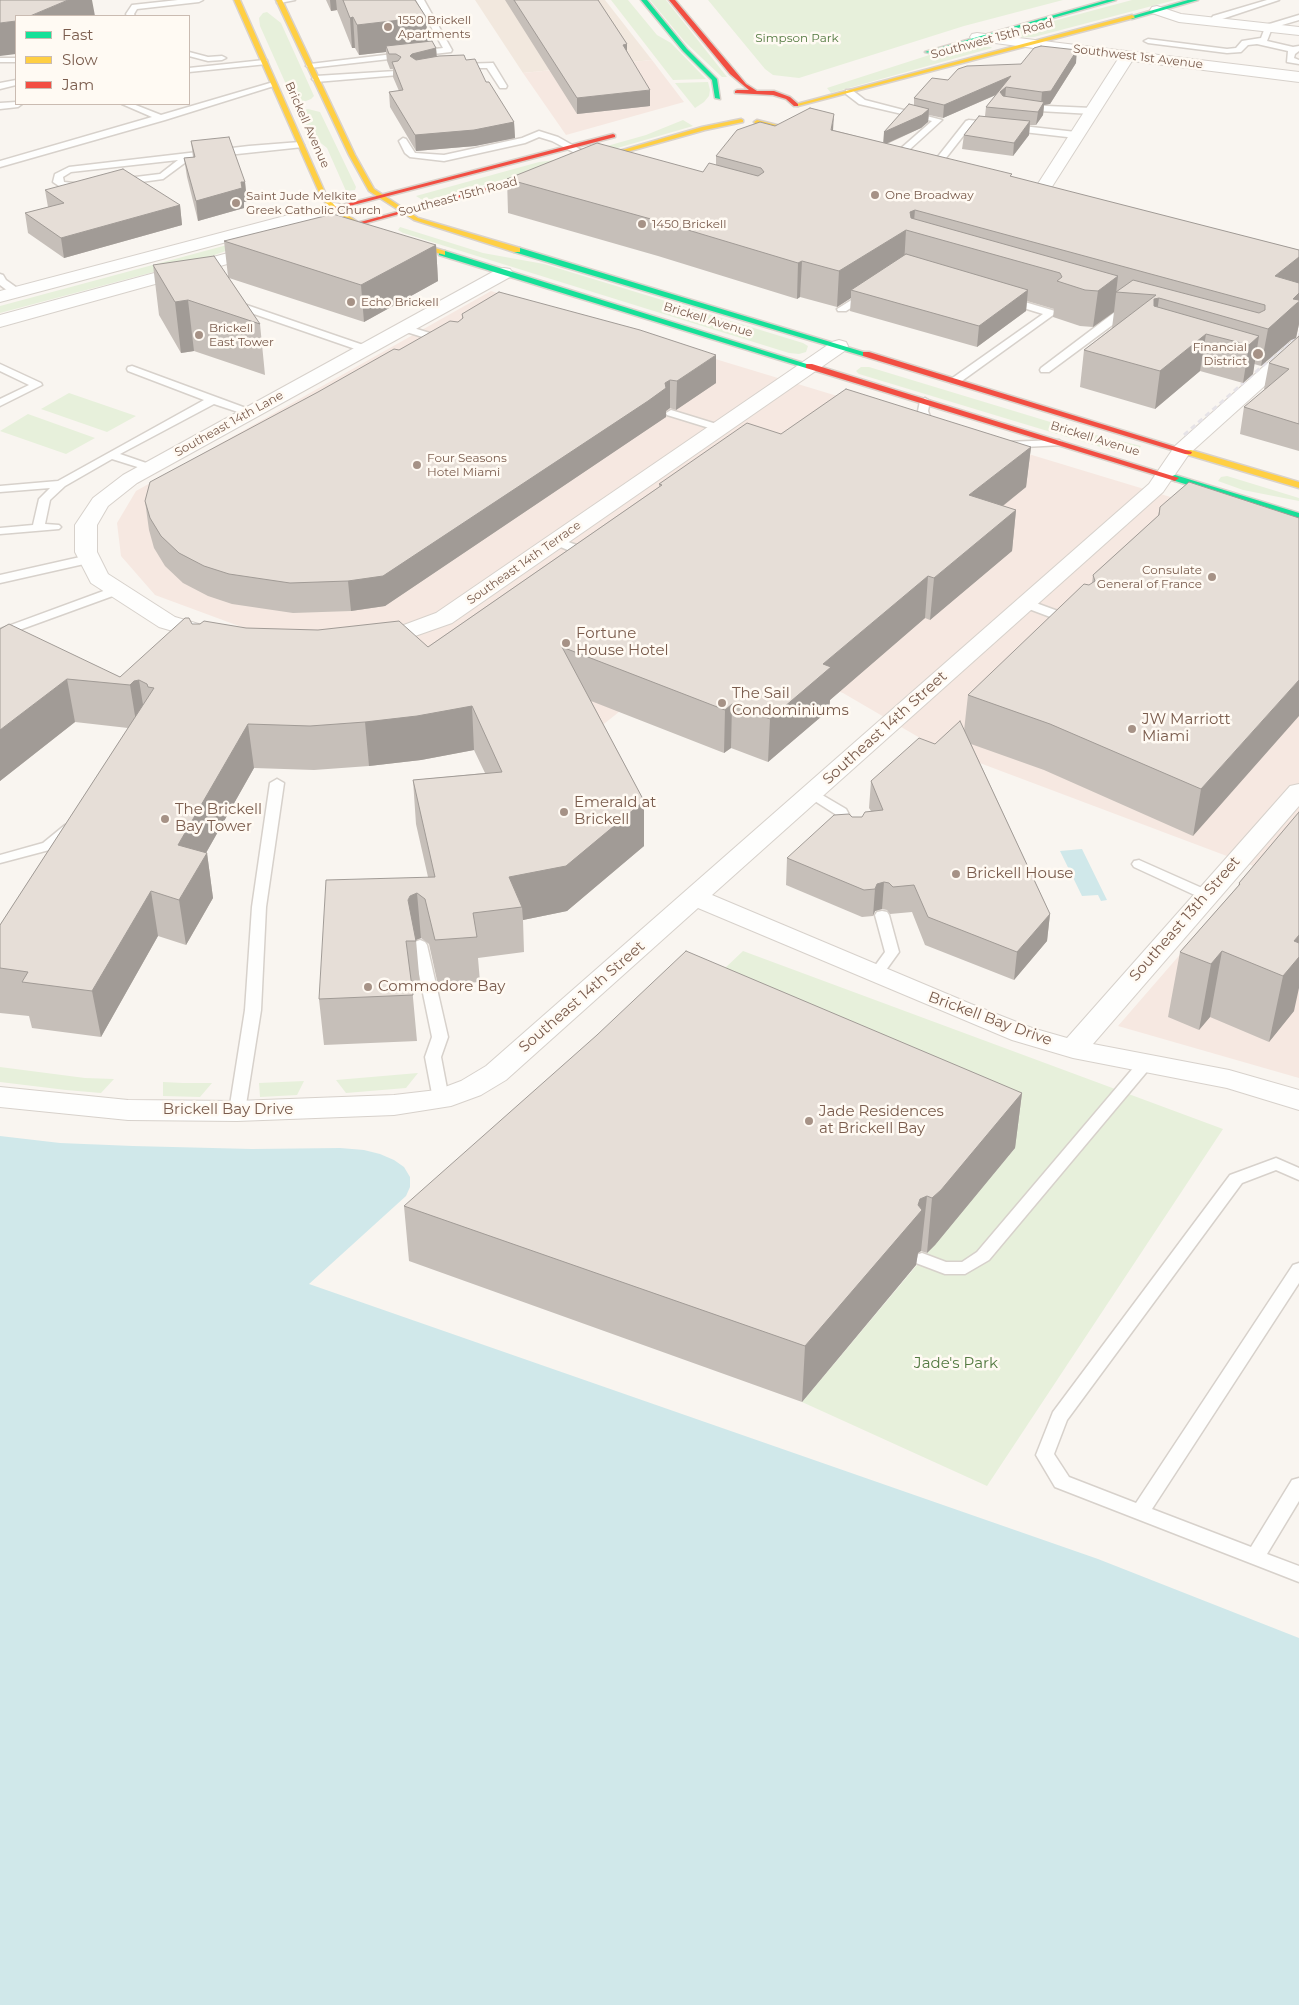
<!DOCTYPE html>
<html>
<head>
<meta charset="utf-8">
<style>
	body { margin:0 }
	#map { position:relative; width:1299px; height:2005px; overflow:hidden; background:#f9f5f0; font-family:Montserrat,sans-serif }
	canvas { display:block }
	.legend { position:absolute; left:15px; top:15px; width:175px; height:90px; box-sizing:border-box; background:#fffaf3; border:1px solid #cabbb1; margin:0; padding:6px 9px; list-style:none; font-size:15px; color:#7a5c4d }
	.legend li { display:flex; align-items:center; gap:10px; height:25px }
	.legend b { width:25px; border:1px solid #cabbb1 }
</style>
</head>
<body>
<div id="map">
<canvas width="1299" height="2005"></canvas>
<ul class="legend">
<li><b style="height:6px;background:#16e098"></b>Fast</li>
<li><b style="height:6px;background:#ffcf43"></b>Slow</li>
<li><b style="height:6px;background:#f24e42"></b>Jam</li>
</ul>
</div>
<script>
const ctx = document.querySelector('canvas').getContext('2d');
ctx.lineJoin = 'round';
function paint(path, color) { ctx.fillStyle = color; ctx.fill(path, 'evenodd'); }
const poly = rows => new Path2D(rows.map(r => 'M' + r).join(''));
function strokePath(path, color, width, dash) { ctx.strokeStyle = color; ctx.lineWidth = width; ctx.lineCap = dash ? 'butt' : 'round'; ctx.setLineDash(dash || []); ctx.stroke(path); }
function drawText(font, color, halo, rows, align = 'center') {
  ctx.font = font + ' Montserrat,sans-serif'; ctx.lineWidth = 5; ctx.setLineDash([]); ctx.textBaseline = 'middle'; ctx.strokeStyle = halo; ctx.fillStyle = color; for (const [text, x, y, turn = 0] of rows) {
    ctx.save(); ctx.translate(x, y); ctx.rotate((+turn || 0) * Math.PI / 180); ctx.textAlign = isNaN(turn) ? turn : align; if (halo) ctx.strokeText(text, 0, 0); ctx.fillText(text, 0, 0); ctx.restore();
  }
}
const residential = poly([
	[475,0,605,0,652,60,523,73]
]);
const commercial = poly([
	[652,60,684,102,566,135,523,73],
	[491,291,1299,536,1299,1078,1118,1026,1256,867,932,745,843,693,708,641,580,743,317,631,247,629,155,595,121,556,117,523,136,491]
]);
const green = poly([
	[611,0,628,0,657,35,671,43,706,79,673,80],
	[650,0,666,0,727,77,722,77,685,42],
	[708,0,1063,0,964,26,799,78,773,75,765,69],
	[1132,0,1175,0,1034,37,1013,38,1005,34],
	[267,12,281,23,314,96,311,99,306,101,293,100,260,26,259,18,263,13],
	[970,45,991,47,992,48,831,93,827,88,951,48],
	[708,82,710,90,709,96,704,102,695,108,675,83],
	[308,109,320,112,356,187,355,190,346,191,327,148,307,132,299,114,301,111],
	[683,120,693,126,614,149,607,146,646,135],
	[556,160,569,162,424,201,416,196,539,162],
	[294,227,206,258,0,313,0,306],
	[400,227,483,253,544,264,803,343,808,346,806,352,799,354,789,353,403,233,398,230],
	[861,367,869,367,1080,431,1141,446,1138,451,1132,454,1117,452,859,374,856,371],
	[69,393,136,416,107,432,41,409],
	[28,414,95,438,66,454,0,431],
	[1227,476,1299,498,1299,501,1243,490,1218,481,1221,477],
	[743,951,1223,1129,987,1486,802,1402,1015,1148,686,1005],
	[0,1067,85,1078,114,1079,101,1093,66,1090,0,1082],
	[418,1073,406,1088,346,1093,336,1080],
	[304,1081,297,1095,260,1097,259,1083],
	[163,1082,183,1083,212,1083,200,1097,163,1096]
]);
const water = poly([
	[1082,849,1107,900,1101,901,1098,895,1082,896,1060,851],
	[0,1136,60,1143,133,1146,252,1149,340,1148,364,1150,380,1154,394,1160,404,1167,410,1177,410,1187,406,1196,309,1284,1098,1559,1299,1638,1299,2005,0,2005]
]);
const lane = poly([
	[178,0,203,0,199,2,137,9,134,14,135,16,127,16,126,14,132,5,178,0],
	[277,0,295,0,280,3,277,3,277,0],
	[416,0,424,0,452,50,451,52,310,68,306,66,310,64,443,48,416,0],
	[1267,0,1279,0,1219,20,1216,24,1209,22,1213,16,1267,0],
	[1299,15,1299,20,1272,28,1267,41,1293,47,1299,46,1299,51,1295,54,1294,58,1299,60,1299,64,1287,62,1288,51,1257,44,1248,45,1241,52,1227,53,1148,43,1144,41,1148,39,1227,49,1236,48,1242,41,1261,38,1266,25,1299,15],
	[189,52,208,57,222,56,226,58,222,60,208,61,189,56,189,52],
	[0,58,16,58,16,62,0,62,0,58],
	[264,60,267,60,267,64,189,72,189,68,264,60],
	[493,63,507,86,506,88,500,88,487,68,458,68,454,66,458,64,493,63],
	[396,71,400,73,399,75,316,82,312,79,316,76,396,71],
	[16,80,16,85,0,89,0,83,16,80],
	[270,83,277,85,165,120,0,167,0,161,152,117,122,104,133,104,161,115,270,83],
	[846,90,852,90,865,100,942,120,897,161,891,161,891,157,932,121,859,104,846,94,846,90],
	[16,102,16,104,22,104,18,107,0,109,0,103,16,102],
	[1024,105,1092,108,1096,111,1092,114,1021,110,1021,106,1024,105],
	[969,120,1076,132,1080,135,1076,138,971,126,942,163,936,163,936,159,966,121,969,120],
	[539,131,558,137,599,160,595,163,592,162,552,141,539,137,525,143,444,161,410,157,405,153,399,141,403,138,406,139,415,153,444,155,522,138,539,131],
	[300,142,304,145,303,147,190,159,163,179,119,185,114,182,119,179,160,174,178,160,71,172,63,177,64,182,84,184,84,188,81,189,62,188,53,182,55,174,69,167,249,146,300,142],
	[0,274,3,275,6,280,20,290,20,294,12,294,0,285,0,274],
	[866,291,870,292,870,296,846,311,838,311,837,309,866,291],
	[1008,297,1055,311,1056,313,959,383,951,383,950,381,951,379,1043,314,1004,302,1004,298,1008,297],
	[232,300,369,347,370,349,365,352,361,351,228,305,228,301,232,300],
	[1123,306,1130,308,1130,312,1049,372,1041,372,1040,370,1041,368,1123,306],
	[404,325,449,339,450,341,445,344,400,330,399,328,404,325],
	[0,364,41,383,42,385,0,406,0,399,29,385,0,371,0,364],
	[132,366,254,411,255,413,250,416,214,404,120,454,155,466,157,468,155,470,147,470,112,459,65,486,50,500,45,524,59,525,61,527,59,529,0,534,0,528,33,525,39,499,50,488,0,492,0,486,58,481,204,400,128,371,127,369,128,367,132,366],
	[925,398,930,401,928,411,931,419,941,427,942,429,941,431,933,431,921,420,918,411,920,401,925,398],
	[671,410,723,426,724,428,719,431,667,415,666,413,671,410],
	[1059,440,1064,443,1063,445,1005,448,999,445,1005,442,1059,440],
	[555,537,595,552,597,555,591,559,587,558,551,543,549,541,555,537],
	[89,555,95,559,93,562,0,583,0,575,89,555],
	[117,586,121,587,123,590,121,593,0,637,0,629,117,586],
	[1025,599,1077,618,1079,621,1077,624,1069,624,1021,606,1019,603,1025,599],
	[277,779,284,783,266,907,261,1010,245,1111,243,1115,237,1116,231,1115,229,1111,245,1010,252,907,270,783,277,779],
	[812,789,846,809,858,831,856,834,846,834,835,814,807,796,805,793,807,790,812,789],
	[70,824,77,828,53,849,0,863,0,855,43,843,65,825,70,824],
	[1139,860,1211,892,1213,895,1211,898,1201,898,1134,867,1132,864,1134,861,1139,860],
	[882,911,887,912,889,915,899,952,881,977,876,979,871,977,869,974,885,952,875,915,877,912,882,911],
	[420,940,425,942,427,945,448,1037,441,1057,449,1099,447,1103,441,1104,435,1103,433,1099,425,1057,432,1037,413,945,415,942,420,940],
	[1145,1059,1150,1060,1153,1064,1150,1068,989,1260,965,1274,945,1274,916,1263,914,1259,916,1255,922,1253,946,1262,962,1262,977,1252,1140,1060,1145,1059],
	[1276,1158,1299,1168,1299,1180,1276,1170,1242,1183,1067,1420,1054,1454,1069,1477,1136,1503,1293,1265,1299,1263,1299,1283,1152,1509,1251,1547,1292,1480,1299,1478,1299,1501,1267,1554,1299,1566,1299,1582,1055,1487,1036,1455,1053,1412,1230,1175,1276,1158]
]);
const street = poly([
	[1157,6,1181,14,1299,27,1299,35,1179,22,1152,13,1150,10,1152,7,1157,6],
	[977,33,1299,72,1299,82,1132,61,1048,193,1046,197,1040,198,1034,197,1032,193,1118,59,972,40,970,37,972,34,977,33],
	[334,203,340,204,343,208,340,212,0,302,0,291,334,203],
	[261,244,267,245,270,249,267,253,0,327,0,315,261,244],
	[504,268,510,269,513,273,510,277,137,483,108,506,97,525,97,552,108,574,175,617,222,631,225,636,222,641,214,643,159,627,91,583,75,552,75,525,93,498,123,475,498,269,504,268],
	[1299,339,1299,355,1189,454,1163,492,712,895,971,1004,1032,1028,1067,1038,1290,786,1299,784,1299,806,1093,1044,1229,1070,1299,1090,1299,1110,1227,1088,1073,1058,1012,1040,698,908,506,1080,481,1095,451,1106,394,1115,237,1121,128,1120,0,1107,0,1087,128,1100,237,1101,394,1095,437,1090,461,1081,486,1066,1149,484,1175,446,1292,341,1299,339],
	[839,340,846,342,848,346,846,350,452,623,398,642,373,646,365,644,362,639,365,634,393,629,436,613,832,342,839,340]
]);
const fast = poly([
	[641,0,647,0,687,49,717,79,720,99,715,98,712,80,683,51,641,0],
	[1107,0,1116,0,930,53,925,52,1107,0],
	[1188,0,1198,0,1132,19,1129,17,1188,0],
	[514,248,520,248,870,354,863,356,514,252,514,248],
	[439,251,445,251,813,366,806,368,439,255,439,251],
	[1175,475,1299,513,1299,519,1172,480,1172,476,1175,475]
]);
const slow = poly([
	[234,0,240,0,327,197,336,207,359,223,391,235,445,251,445,255,385,239,355,225,332,209,322,199,234,0],
	[276,0,282,0,355,155,374,189,418,218,520,248,520,252,514,252,414,220,369,191,349,155,276,0],
	[1132,15,1135,17,1134,18,798,106,793,105,1132,15],
	[741,119,743,120,743,122,705,130,591,162,588,160,702,127,741,119],
	[757,120,816,135,817,136,814,138,755,123,754,122,757,120],
	[1185,450,1191,450,1299,482,1299,488,1185,454,1185,450]
]);
const jam = poly([
	[669,0,675,0,746,84,757,91,774,91,790,97,798,104,798,106,794,106,786,99,773,95,735,93,735,91,737,90,749,90,730,74,669,0],
	[613,134,615,135,615,137,334,210,331,208,613,134],
	[540,173,545,174,359,225,353,224,540,173],
	[863,352,869,352,1192,452,1191,454,1185,454,863,356,863,352],
	[806,364,812,364,1179,478,1175,481,1172,480,806,368,806,364]
]);
const rail = poly([
	[1184,435,1299,334]
]);
const wall = poly([
	[326,0,415,0,426,17,427,41,436,48,437,56,466,60,486,82,514,122,515,138,475,146,416,151,390,107,389,92,399,91,393,77,393,69,390,69,387,61,386,52,359,55,355,48,352,48,337,10,331,11],
	[505,0,598,0,627,44,627,51,650,106,577,114],
	[1076,63,1050,104,1044,105,1043,115,1036,125,1030,125,1029,135,1013,156,962,149,964,135,985,116,986,107,996,95,943,118,929,115,928,122,921,128,887,144,1012,177,1299,250,1299,324,1296,338,1291,340,1261,366,1254,364,1253,374,1243,383,1200,371,1155,409,1080,387,1084,350,1112,328,1114,312,1093,327,1080,326,1053,317,1054,309,1027,301,1026,311,977,347,850,311,851,298,837,307,800,297,797,299,658,256,508,213,507,179,703,172,716,165,716,156,775,126,833,130,884,143,914,105,914,98,948,80],
	[191,141,245,182,247,202,244,202,244,208,198,221,187,177,184,158,193,157],
	[45,190,180,205,182,225,64,258,28,233,25,213,48,207],
	[224,241,436,245,438,281,364,322,229,278,260,324,265,375,194,351,181,353,159,315,153,265,228,276],
	[462,314,716,383,676,410,670,408,666,411,666,417,648,429,385,606,351,611,293,613,232,604,208,596,183,583,165,566,154,548,149,530,145,501,399,350,458,322,462,319],
	[1299,336,1299,451,1240,434,1244,407,1266,389,1264,389,1269,363],
	[781,434,1031,447,1026,487,1003,506,1016,510,1012,551,930,620,925,618,830,700,829,710,768,762,731,748,724,753,591,701,644,801,644,846,567,911,523,920,524,952,478,958,480,982,438,985,429,944,421,938,416,940,420,986,412,987,417,1041,324,1045,319,999,428,877,416,824,413,780,485,773,474,750,421,760,369,766,314,770,254,768,206,853,207,853,213,898,186,945,158,936,101,1037,32,1028,29,1016,0,1013,0,925,128,728,75,722,0,781,0,629,120,677,192,624,246,628,428,647,659,487,659,484],
	[1160,507,1299,518,1193,836,1044,770,971,744,1050,914,1047,941,1014,980,925,945,912,912,890,914,887,910,882,909,875,911,873,916,862,917,786,885,787,858,852,817,862,817,871,811,869,808,871,781,935,744,964,731,968,695,1092,583,1093,575,1158,516],
	[1299,812,1294,1011,1269,1042,1210,1017,1199,1030,1168,1017,1180,952,1238,886,1239,883],
	[1022,1093,1015,1148,935,1245,927,1253,921,1251,918,1253,916,1265,802,1402,409,1261,404,1206]
]);
const shadedWall = poly([
	[68,0,92,0,95,16,30,16],
	[330,0,336,0,337,10,331,11],
	[353,17,355,48,352,48,350,18],
	[426,17,428,48,386,46,386,52,359,55,357,25],
	[16,21,16,54,0,56,0,23],
	[627,44,627,60,623,45],
	[436,48,437,64,413,69,410,56,412,54],
	[1077,50,1076,63,1050,104,1044,105,1043,115,1036,125,1038,112,1041,105,1042,92],
	[1011,76,1006,87,1005,100,1000,93,943,118,944,105],
	[650,90,650,106,577,114,577,98],
	[929,109,928,122,921,128,883,145,884,132],
	[834,114,832,147,831,130],
	[1030,121,1029,135,1013,156,1014,143],
	[514,122,515,138,475,146,416,151,415,135],
	[241,182,245,182,247,202,244,202,244,208,198,221,196,201],
	[180,205,182,225,64,258,61,238],
	[915,210,913,232,910,212],
	[906,230,904,265,851,290,851,298,837,307,839,271],
	[436,245,438,281,364,322,361,285],
	[1299,257,1299,288,1275,276],
	[802,261,800,297,797,299,798,263],
	[1118,276,1114,312,1093,327,1098,291],
	[1028,290,1026,311,977,347,979,326],
	[1299,293,1299,324,1296,338,1291,340,1261,366,1268,329,1293,299],
	[1159,298,1154,334,1154,299],
	[188,300,194,351,181,353,175,302],
	[1206,334,1200,371,1155,409,1160,371],
	[1259,336,1253,374,1243,383,1249,345],
	[716,355,716,383,676,410,677,381],
	[670,380,670,408,666,411,666,417,385,606,351,611,348,581],
	[1031,447,1026,487,965,536,969,495],
	[1016,510,1012,551,930,620,934,578],
	[928,576,925,618,830,700,829,710,768,762,770,719,823,664],
	[67,679,75,722,0,781,0,730],
	[139,680,146,723,137,728,130,685,134,681],
	[1299,680,1299,716,1193,836,1201,789],
	[732,704,731,748,724,753,725,710],
	[472,706,474,750,421,760,369,766,365,722],
	[248,724,254,768,185,890,178,845],
	[644,801,644,846,567,911,523,920,522,907,509,877],
	[207,853,213,898,186,945,179,900],
	[884,882,882,909,875,911,873,916,875,889,877,884],
	[151,891,158,936,101,1037,92,991],
	[417,893,421,938,413,941,408,900,410,896],
	[1050,914,1047,941,1014,980,1017,952],
	[1299,935,1299,988,1294,1011,1269,1042,1283,976,1294,941],
	[1222,951,1210,1017,1199,1030,1211,964],
	[1022,1093,1015,1148,935,1245,927,1253,932,1198],
	[927,1196,921,1251,918,1253,916,1265,802,1402,805,1346,918,1205,920,1199]
]);
const building = poly([
	[0,0,68,0,30,16,16,16,16,21,0,23,0,0],
	[343,0,415,0,426,17,357,25,353,17,350,18,343,0],
	[514,0,598,0,627,44,623,45,650,90,577,98,514,0],
	[432,41,436,48,412,54,410,56,416,60,439,56,464,55,466,60,475,59,486,82,489,82,514,122,474,130,415,135,389,92,403,90,392,62,398,61,401,57,396,54,389,54,386,46,432,41],
	[1041,46,1077,50,1051,91,1042,92,1006,87,1000,92,1003,96,1044,102,1038,112,986,107,1011,76,944,105,914,98,932,78,948,80,958,69,967,66,1021,64,1034,48,1041,46],
	[909,104,929,109,922,115,884,132,909,104],
	[810,108,834,114,831,130,1012,174,1010,176,1299,250,1299,257,1275,276,1299,283,1299,293,1293,299,1299,300,1299,302,1297,303,1268,329,1159,298,1154,299,1154,306,1259,336,1249,345,1206,334,1160,371,1084,350,1156,295,1116,292,1133,280,1259,313,1265,310,1265,305,915,210,910,212,911,218,1118,276,1098,291,1085,290,1057,281,1062,277,1060,273,906,230,839,271,802,261,798,263,658,221,507,179,597,143,703,172,709,163,758,176,764,172,761,168,716,156,737,130,760,122,775,126,810,108],
	[979,116,1030,121,1014,143,964,135,979,116],
	[229,137,245,182,241,182,242,188,196,201,184,158,195,157,191,141,229,137],
	[123,169,180,205,61,238,25,213,64,203,45,190,123,169],
	[333,214,436,245,361,285,224,241,333,214],
	[906,254,1028,290,979,326,851,290,906,254],
	[214,256,260,324,188,300,175,302,153,265,214,256],
	[499,292,640,330,716,355,677,381,670,380,665,383,666,388,648,401,383,576,348,581,290,583,229,574,204,566,179,553,161,536,150,518,145,501,150,482,318,392,394,349,399,350,450,321,458,322,463,318,462,314,499,292],
	[1299,336,1299,424,1244,407,1289,369,1269,363,1299,336],
	[846,389,1031,447,969,495,1016,510,934,578,928,576,823,664,831,667,770,719,732,704,725,710,562,647,644,801,566,866,509,877,522,907,473,913,477,937,435,940,425,899,417,893,410,896,408,900,416,941,406,941,413,995,319,999,326,880,435,877,413,780,502,772,472,706,417,716,365,722,310,726,248,724,178,845,207,853,179,900,151,891,92,991,22,982,28,972,0,968,0,925,154,688,148,687,147,684,139,680,134,681,130,685,67,679,0,730,0,629,9,624,120,677,185,618,189,618,192,624,200,624,204,621,246,628,318,630,399,621,428,647,662,485,659,484,747,423,781,434,846,389],
	[1189,482,1299,518,1299,680,1201,789,1050,724,968,695,1084,584,1089,585,1095,581,1093,575,1159,515,1160,507,1189,482],
	[960,721,1050,914,1017,952,928,917,914,885,893,887,889,883,884,882,877,884,875,889,864,890,787,858,834,815,849,814,852,817,862,817,865,812,883,810,871,781,919,738,935,744,960,721],
	[1299,812,1299,935,1294,941,1299,943,1299,957,1283,976,1222,951,1211,964,1180,952,1240,884,1239,883,1299,812],
	[686,951,1022,1093,941,1190,932,1198,927,1196,920,1199,918,1205,922,1210,805,1346,404,1206,597,1035,686,951]
]);
const markers = [
	[388,27,5,"#a69286"],
	[875,195,5,"#a69286"],
	[236,203,5,"#a69286"],
	[642,224,5,"#a69286"],
	[351,302,5,"#a69286"],
	[199,335,5,"#a69286"],
	[1258,354,6,"#a69286"],
	[417,465,5,"#a69286"],
	[1212,577,5,"#a69286"],
	[566,643,5,"#a69286"],
	[722,703,5,"#a69286"],
	[1132,729,5,"#a69286"],
	[564,812,5,"#a69286"],
	[165,819,5,"#a69286"],
	[956,874,5,"#a69286"],
	[368,987,5,"#a69286"],
	[809,1121,5,"#a69286"]
];
const farPoinames = [
	["1550 Brickell",398,20],
	["Apartments",398,34],
	["One Broadway",885,195],
	["Saint Jude Melkite",246,196],
	["Greek Catholic Church",246,210],
	["1450 Brickell",652,224],
	["Echo Brickell",361,302],
	["Brickell",209,328],
	["East Tower",209,342],
	["Financial",1247,347,"right"],
	["District",1247,361,"right"],
	["Four Seasons",427,458],
	["Hotel Miami",427,472],
	["Consulate",1202,570,"right"],
	["General of France",1202,584,"right"]
];
const farParknames = [
	["Simpson Park",797,38]
];
const farStreetnames = [
	["Southwest 15th Road",992,39,-15],
	["Southwest 1st Avenue",1138,57,7],
	["Brickell Avenue",307,125,66],
	["Southeast 15th Road",458,197,-15],
	["Brickell Avenue",708,320,17],
	["Southeast 14th Lane",229,424,-29],
	["Brickell Avenue",1095,439,17],
	["Southeast 14th Terrace",524,563,-35]
];
const poiNames = [
	["Fortune",576,634],
	["House Hotel",576,651],
	["The Sail",732,694],
	["Condominiums",732,711],
	["JW Marriott",1142,720],
	["Miami",1142,737],
	["Emerald at",574,803],
	["Brickell",574,820],
	["The Brickell",175,810],
	["Bay Tower",175,827],
	["Brickell House",966,874],
	["Commodore Bay",378,987],
	["Jade Residences",819,1112],
	["at Brickell Bay",819,1129]
];
const streetNames = [
	["Southeast 14th Street",885,728,-42],
	["Southeast 13th Street",1185,919,-49],
	["Southeast 14th Street",582,997,-41],
	["Brickell Bay Drive",990,1019,20],
	["Brickell Bay Drive",228,1110]
];
const parkNames = [
	["Jade's Park",956,1364]
];
paint(residential, '#f2e8de');
paint(commercial, '#f6e8e1');
paint(green, '#e7f0db');
paint(water, '#d0e8ea');
strokePath(lane, '#d7d1cb', 3);
strokePath(street, '#d7d1cb', 2);
strokePath(fast, '#d9d2cb', 3);
strokePath(slow, '#d9d2cb', 3);
strokePath(jam, '#d9d2cb', 3);
paint(lane, '#fefefd');
paint(street, '#fefefd');
paint(fast, '#16e098');
paint(slow, '#ffcf43');
paint(jam, '#f24e42');
strokePath(rail, '#e6e3e7', 3, [5.5, 4]);
paint(wall, '#c6bfb9');
paint(shadedWall, '#a19b96');
paint(building, '#e6ded7');
strokePath(building, '#a19b96', 1);
for (const [x, y, r, color] of markers) { const dot = new Path2D(); dot.arc(x, y, r, 0, 2 * Math.PI); ctx.fillStyle = color; ctx.fill(dot); strokePath(dot, '#fffaf3', 2); }
drawText('12px', '#7a5c4d', '#fffaf3', farPoinames, 'left');
drawText('12px', '#537a41', '#fffaf3', farParknames);
drawText('12px', '#7a5c4d', '#fffaf3', farStreetnames);
drawText('15px', '#7a5c4d', '#fffaf3', poiNames, 'left');
drawText('15px', '#7a5c4d', '#fffaf3', streetNames);
drawText('15px', '#537a41', '#fffaf3', parkNames);
</script>
</body>
</html>
